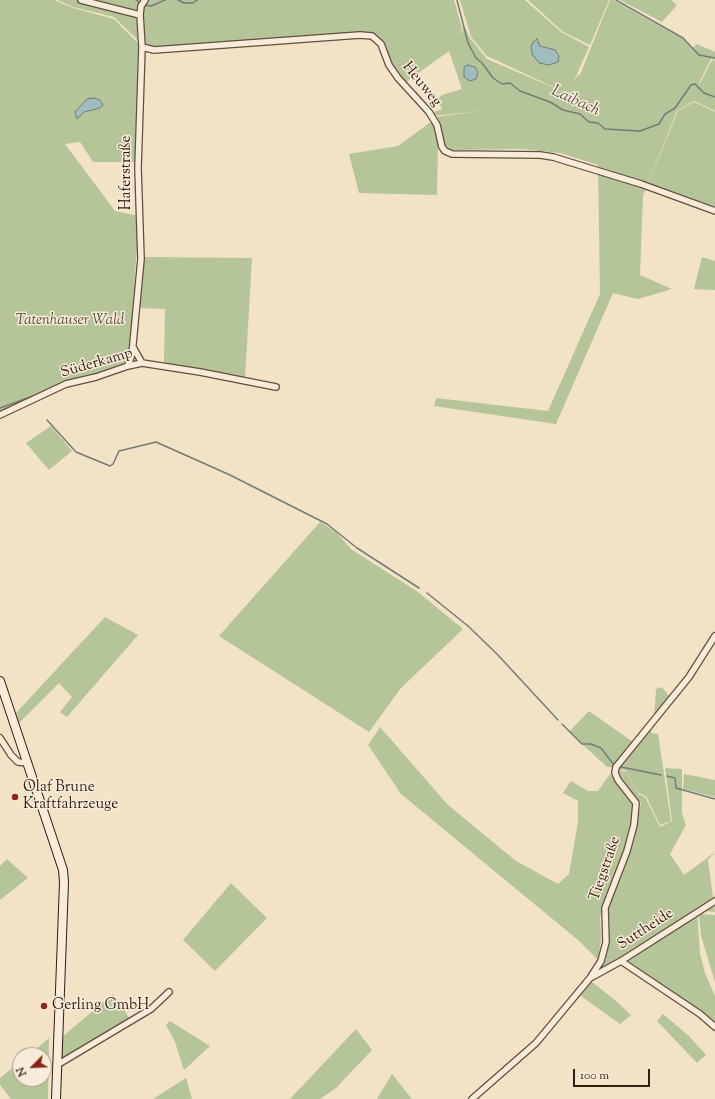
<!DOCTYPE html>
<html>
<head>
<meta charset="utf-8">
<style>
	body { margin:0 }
	#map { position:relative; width:715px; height:1099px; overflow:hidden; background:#f2e2c6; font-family:"Sorts Mill Goudy",serif }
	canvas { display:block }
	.north { position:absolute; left:12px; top:1047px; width:40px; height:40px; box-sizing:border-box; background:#f7ecda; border:1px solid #a99889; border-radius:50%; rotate:246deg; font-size:11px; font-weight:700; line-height:16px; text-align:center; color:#341b0f }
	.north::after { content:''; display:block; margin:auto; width:14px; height:18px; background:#8f2418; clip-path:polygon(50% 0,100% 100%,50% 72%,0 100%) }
	.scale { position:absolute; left:573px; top:1069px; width:77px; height:18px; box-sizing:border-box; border:2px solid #341b0f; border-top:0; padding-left:5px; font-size:12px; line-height:14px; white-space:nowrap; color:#341b0f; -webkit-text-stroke:3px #f7ecda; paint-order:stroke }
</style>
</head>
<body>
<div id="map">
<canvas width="715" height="1099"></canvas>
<div class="north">N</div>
<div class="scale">100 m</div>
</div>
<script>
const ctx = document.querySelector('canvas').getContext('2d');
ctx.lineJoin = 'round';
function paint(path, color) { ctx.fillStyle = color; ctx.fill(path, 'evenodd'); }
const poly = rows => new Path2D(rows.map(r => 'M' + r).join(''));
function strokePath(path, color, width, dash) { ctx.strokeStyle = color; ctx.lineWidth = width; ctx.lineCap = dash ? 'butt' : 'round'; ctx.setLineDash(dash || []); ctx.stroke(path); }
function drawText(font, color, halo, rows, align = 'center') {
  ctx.font = font + ' "Sorts Mill Goudy",serif'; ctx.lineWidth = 3; ctx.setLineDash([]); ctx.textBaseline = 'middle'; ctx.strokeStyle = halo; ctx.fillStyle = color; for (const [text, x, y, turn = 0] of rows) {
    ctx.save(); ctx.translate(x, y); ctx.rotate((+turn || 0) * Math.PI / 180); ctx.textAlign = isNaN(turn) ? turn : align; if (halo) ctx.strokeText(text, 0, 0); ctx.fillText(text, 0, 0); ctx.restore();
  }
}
const green = poly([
	[0,0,54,0,73,8,114,19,138,43,136,162,93,162,80,142,65,144,115,211,139,216,130,349,125,364,95,376,67,381,0,412],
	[58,0,142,0,137,10,139,41,114,17,73,7],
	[149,0,454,0,462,28,461,37,464,25,470,38,487,59,566,93,487,56,471,37,460,0,525,0,561,32,589,47,573,83,578,75,580,75,610,0,613,0,683,39,693,48,697,44,715,52,715,60,711,59,699,83,700,83,712,60,715,61,715,111,694,101,677,111,643,196,640,275,672,289,638,299,613,293,556,424,434,406,436,398,548,411,600,294,598,165,560,153,521,149,451,150,445,145,436,117,478,111,434,116,432,113,442,109,437,99,442,95,462,89,449,51,406,82,392,66,381,41,372,32,155,48,147,46,143,42,144,7],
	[528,0,609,0,590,45,563,32],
	[620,0,671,0,677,5,662,22],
	[694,102,715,112,715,210,648,184,678,111],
	[432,121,438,140,437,195,359,193,349,154,398,146],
	[143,257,252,258,245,378,164,363,165,309,139,308],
	[702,257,715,261,715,290,694,289],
	[51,426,72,451,49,470,26,443],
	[320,522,336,532,351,549,418,592,463,629,401,688,369,732,219,636],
	[105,617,138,635,67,717,60,712,72,697,59,683,19,723,16,713],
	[662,687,669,696,658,711,653,732,656,689],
	[589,711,633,742,613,767,607,767,569,732],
	[652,725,651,733,658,734,671,821,660,825,646,796,638,793,625,770,619,770,623,762],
	[380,727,448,805,516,861,558,884,569,874,578,822,578,801,563,793,571,781,588,791,598,791,610,774,635,803,632,826,625,851,600,917,601,939,598,960,578,940,401,794,368,745],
	[665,768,682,769,682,813,686,825,670,854,684,875,715,852,708,860,715,912,697,910,700,954,705,973,715,996,715,1024,701,1011,624,958,597,971,606,940,604,917,629,852,641,803,620,779,618,770,626,772,638,794,645,797,660,827,672,821],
	[684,774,715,780,715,797,683,789],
	[7,859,28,878,0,900,0,866],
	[231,883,267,918,215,971,183,940],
	[699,914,715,915,715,982,701,936],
	[591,981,616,1001,631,1015,620,1024,581,996,580,993],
	[113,994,130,1019,62,1059,62,1037],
	[663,1014,689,1036,706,1055,697,1063,657,1021],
	[170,1021,210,1046,184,1070,175,1042,166,1025],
	[356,1029,372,1050,336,1088,320,1099,290,1099],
	[49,1038,48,1099,11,1099,0,1085,0,1078,20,1062,20,1079,44,1079,44,1055,29,1055],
	[392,1074,412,1099,377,1099],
	[186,1078,192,1099,153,1099]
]);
const water = poly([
	[537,39,540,46,555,50,559,56,558,62,549,65,539,63,532,54,531,47,533,42,537,39],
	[468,65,475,67,478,72,476,79,470,81,464,77,464,67,468,65],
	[94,98,100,100,103,105,100,108,84,112,77,119,75,112,87,99,94,98]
]);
const stream = poly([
	[136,0,141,3],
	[178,0,184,3,193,3,197,0],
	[457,0,468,43,476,58,482,63,493,78,502,84,510,83,520,91,550,102,563,110,580,114,589,122,598,123,605,129,640,131,659,124,665,114,675,108,691,85,695,84,704,93,715,97],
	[616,0,683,38,699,55,715,58],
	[144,5,151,6,165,0],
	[0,408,33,396],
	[47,420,76,452,110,466,113,464,119,451,156,442,230,475,327,524,357,548,419,588],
	[427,593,468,626,497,654,558,720],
	[562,724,582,744,591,744,601,748,614,765],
	[621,767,661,775],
	[667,776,675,778,676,788,715,799]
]);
const street = poly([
	[81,0,140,15],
	[142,47,154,50,360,35,372,36,381,44,389,65,398,78,429,112,437,125,442,147,445,151,452,154,540,155,553,157,641,184,715,211],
	[133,347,142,363],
	[128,366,132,354,141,259,138,168,142,47,140,15,141,6,145,0],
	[0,415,66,384,96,377,128,366,142,363,200,372,276,387],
	[0,738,11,755,18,762,28,763],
	[621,961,700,1014,715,1027],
	[592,977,621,961,715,901],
	[57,1065,151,1009,169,992],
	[472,1099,536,1043,590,978,601,961,606,942,605,908,627,851,634,825,636,803,618,780,615,773,616,767,689,677,715,636]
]);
const secondary = poly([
	[0,681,63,870,64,882,56,1099]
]);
const markers = [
	[15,797,4,"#8f2418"],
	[44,1006,4,"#8f2418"]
];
const streetNames = [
	["Heuweg",421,85,51],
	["Haferstraße",127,173,-90],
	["Süderkamp",97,364,-16],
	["Tiegstraße",606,869,-71],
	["Suttheide",646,930,-33]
];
const parkNames = [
	["Tatenhauser Wald",70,321]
];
const poiNames = [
	["Olaf Brune",23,788],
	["Kraftfahrzeuge",23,805],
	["Gerling GmbH",52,1006]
];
const waterNames = [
	["Laibach",575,102,25]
];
paint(green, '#b6c499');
paint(water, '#9fbcbe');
strokePath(water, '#747c78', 1);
strokePath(stream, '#747c78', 1.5);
strokePath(street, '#644d3d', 8);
strokePath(secondary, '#341b0f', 10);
strokePath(street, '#f7ecda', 5.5);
strokePath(secondary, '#f7ecda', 8);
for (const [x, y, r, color] of markers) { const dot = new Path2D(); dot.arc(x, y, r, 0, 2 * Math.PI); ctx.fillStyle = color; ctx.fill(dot); strokePath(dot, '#f7ecda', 1.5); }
drawText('15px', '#341b0f', '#f7ecda', streetNames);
drawText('italic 15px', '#5b4e38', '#f7ecda', parkNames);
drawText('15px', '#341b0f', '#f7ecda', poiNames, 'left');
drawText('italic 16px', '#544b44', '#f7ecda', waterNames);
</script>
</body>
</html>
